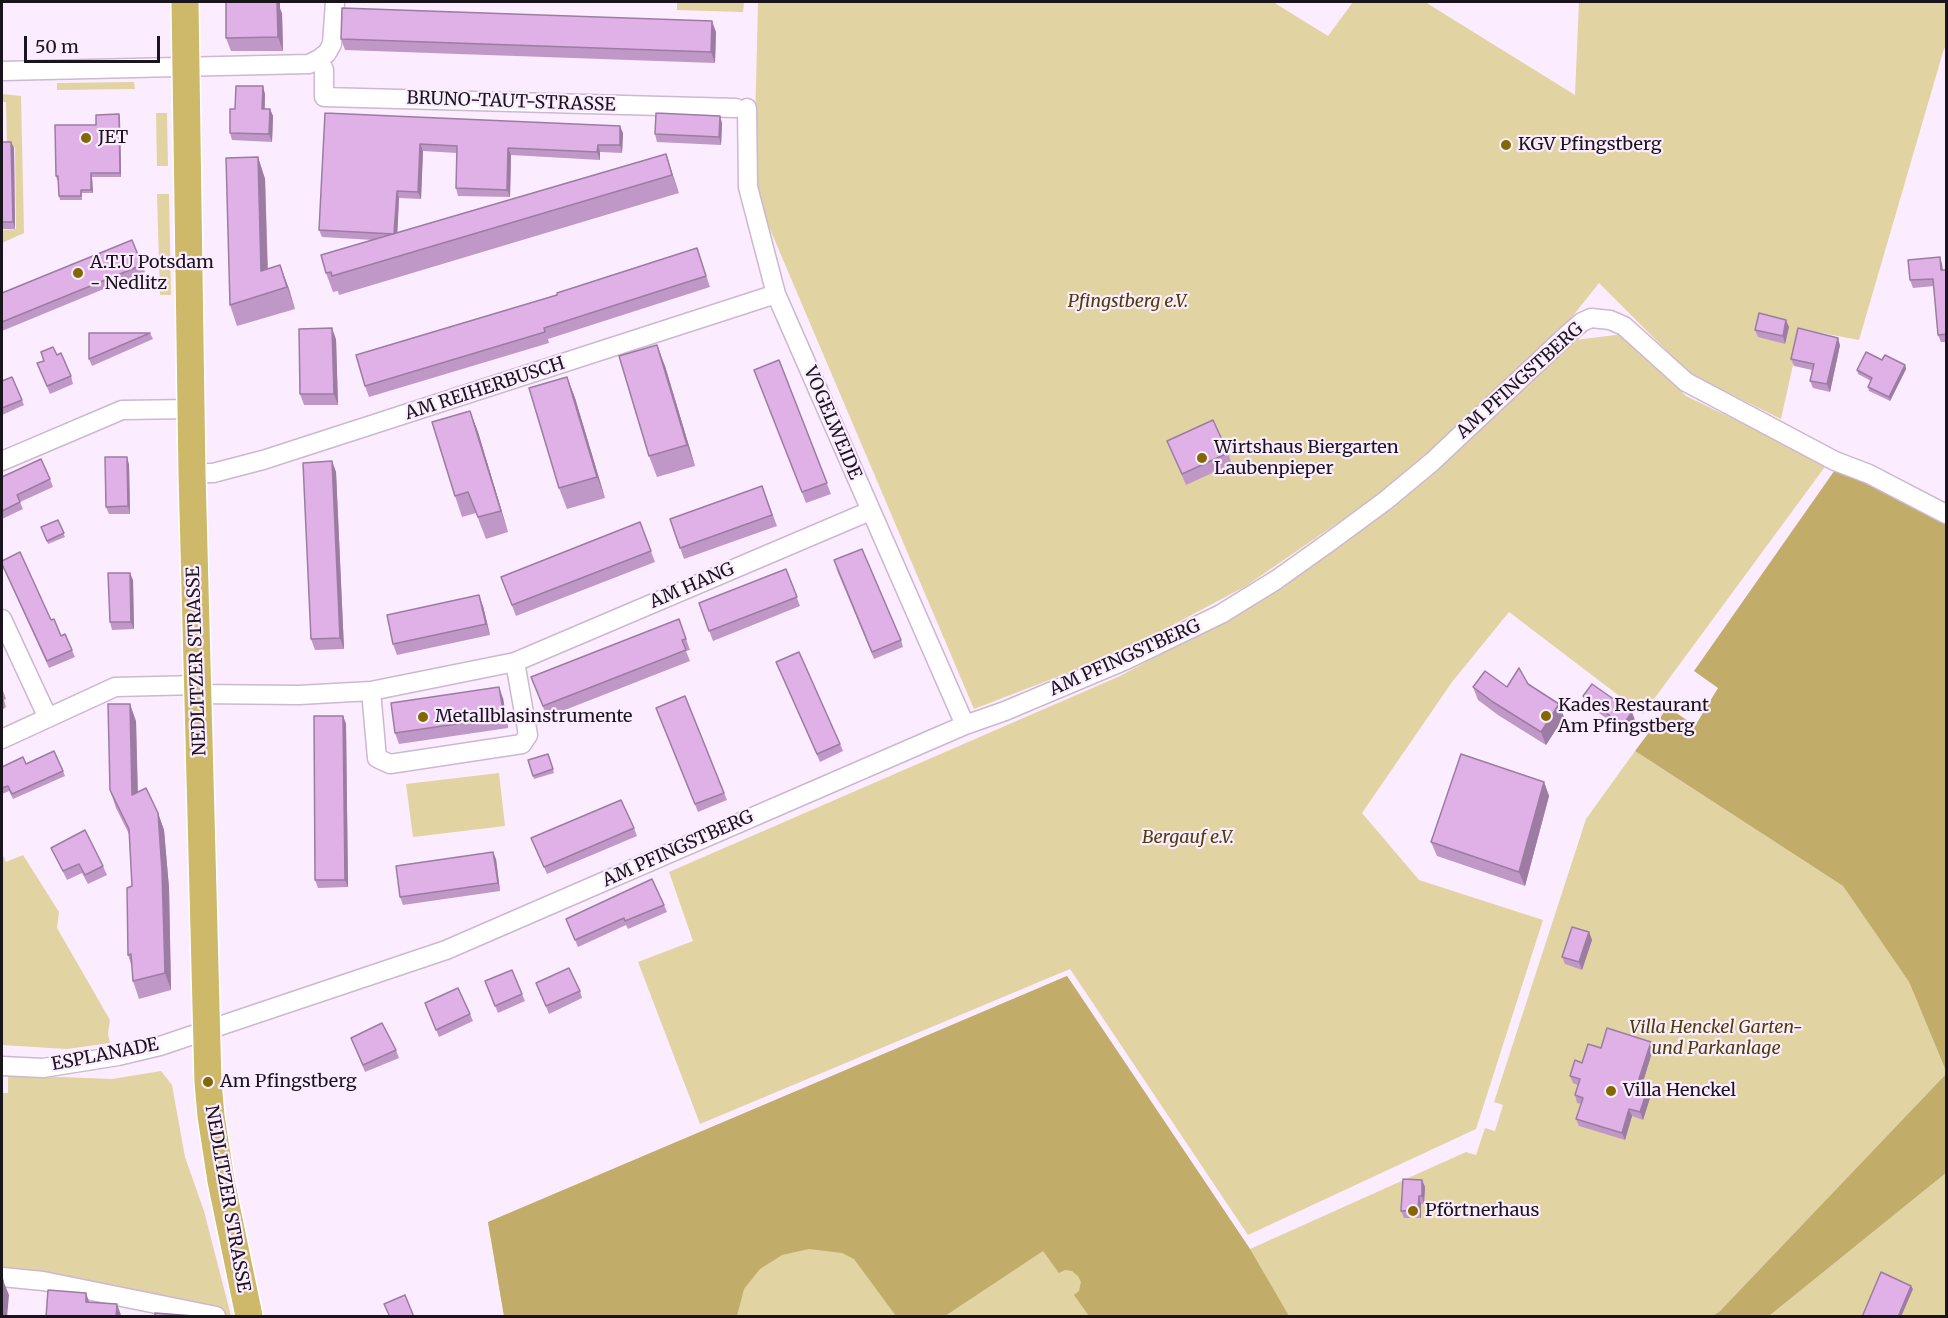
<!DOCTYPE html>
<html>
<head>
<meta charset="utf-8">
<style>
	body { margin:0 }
	#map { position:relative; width:1948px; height:1318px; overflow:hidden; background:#fcecff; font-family:Merriweather,serif }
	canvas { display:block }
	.frame { position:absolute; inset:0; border:3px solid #1a141c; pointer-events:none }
	.scale { position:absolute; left:24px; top:36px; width:136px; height:27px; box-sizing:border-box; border:3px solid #1a141c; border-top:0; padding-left:8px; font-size:18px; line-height:21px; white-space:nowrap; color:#1a141c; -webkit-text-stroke:4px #fcecff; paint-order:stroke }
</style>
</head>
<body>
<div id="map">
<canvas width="1948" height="1318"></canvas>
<div class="frame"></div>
<div class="scale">50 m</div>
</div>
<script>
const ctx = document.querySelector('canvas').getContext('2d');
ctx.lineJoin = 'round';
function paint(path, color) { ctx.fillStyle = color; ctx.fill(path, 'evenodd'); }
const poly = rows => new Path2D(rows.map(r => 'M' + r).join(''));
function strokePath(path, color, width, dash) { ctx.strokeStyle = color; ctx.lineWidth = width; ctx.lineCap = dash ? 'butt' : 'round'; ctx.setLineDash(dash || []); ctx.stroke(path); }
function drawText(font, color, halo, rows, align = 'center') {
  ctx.font = font + ' Merriweather,serif'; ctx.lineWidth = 4.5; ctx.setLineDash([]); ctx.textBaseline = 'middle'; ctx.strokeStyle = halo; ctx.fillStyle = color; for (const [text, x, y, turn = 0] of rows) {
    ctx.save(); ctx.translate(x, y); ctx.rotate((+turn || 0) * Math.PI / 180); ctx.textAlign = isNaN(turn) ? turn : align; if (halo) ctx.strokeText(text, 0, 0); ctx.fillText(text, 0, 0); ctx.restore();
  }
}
const green = poly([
	[677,2,744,2,743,12,677,10],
	[758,2,1273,2,1328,36,1353,2,1425,2,1575,95,1579,2,1946,2,1946,45,1943,52,1859,340,1801,329,1781,419,1690,374,1599,283,1572,317,1467,418,1381,493,1246,586,1122,652,974,709,764,215,754,167],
	[134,82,135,89,57,90,57,83],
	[2,94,21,96,24,233,2,243,2,230,16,229,15,147,7,147,6,102,2,102],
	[156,113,167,113,168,166,157,166],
	[157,194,169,194,171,295,160,295],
	[1624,334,1686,396,1827,464,1643,714,1509,612,1452,682,1362,813,1419,880,1543,920,1476,1129,1248,1235,1070,969,700,1124,638,962,693,941,669,872,1120,676,1255,604,1389,507,1575,340],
	[1635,751,1843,886,1909,982,1946,1071,1946,1074,1719,1312,1712,1316,504,1316,488,1222,1067,976,1250,1249,1466,1152,1476,1155,1485,1128,1495,1131,1503,1105,1494,1102,1586,819],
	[499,773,505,826,413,837,406,784],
	[2,853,6,862,23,855,59,912,57,928,110,1020,108,1034,110,1043,67,1049,2,1045],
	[161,1071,172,1085,185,1157,204,1211,231,1316,216,1316,2,1277,2,1093,8,1093,8,1075,112,1079],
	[1946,1173,1946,1316,1769,1316]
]);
const forest = poly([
	[1837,467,1946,522,1946,1071,1909,982,1843,886,1635,751,1668,707,1695,726,1718,688,1694,671],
	[1067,976,1250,1249,1289,1316,1089,1316,1074,1295,1079,1291,1081,1282,1078,1276,1072,1271,1065,1270,1059,1273,1043,1251,945,1316,896,1316,854,1259,842,1253,809,1249,782,1255,760,1269,744,1289,737,1316,504,1316,488,1222],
	[1946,1074,1946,1173,1769,1316,1712,1316,1719,1312]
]);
const street = poly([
	[319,59,324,70,324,97,736,108],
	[2,71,309,64,319,59,327,53,332,44,335,2],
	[747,108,748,187,776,294,965,725],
	[2,461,122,410,192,409],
	[192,473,213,473,263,460,776,294],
	[2,619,48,718],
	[371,691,377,758,390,764,522,744,528,735,515,662],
	[198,694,299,695,371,691,515,662,870,511],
	[2,739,115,687,198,685],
	[2,1066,43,1068,118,1056,160,1046,446,950,965,725,1005,711,1126,660,1221,614,1276,580,1328,543,1385,501,1432,462,1568,334,1582,322,1591,318,1610,320,1624,326,1686,382,1835,461,1869,474,1946,514],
	[2,1277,43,1281,216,1316]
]);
const primary = poly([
	[185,2,192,473,208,1082,211,1116,221,1181,249,1316]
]);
const wall = poly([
	[282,13,283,51,231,51,226,38],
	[716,32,715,63,345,50,341,39],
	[265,94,265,109,270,109,273,116,272,142,232,140,230,133,235,109],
	[325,113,623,133,622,153,600,152,600,160,511,155,510,197,458,196,456,188,457,153,423,151,421,199,399,198,397,233,666,154,679,193,339,295,338,291,333,292,326,273,373,240,322,237,319,230],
	[119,114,120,118,121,177,92,177,93,193,82,193,82,200,60,200,59,196,58,180,57,180,56,176,96,125],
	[722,123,721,145,657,142,655,134],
	[2,142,11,142,14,148,15,229,2,229],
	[258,157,265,179,268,269,288,286,295,309,237,326,230,305],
	[132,240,145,272,2,331,2,293],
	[697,248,710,287,548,339,549,343,369,397,365,386,557,295],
	[1942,264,1943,270,1947,270,1947,342,1941,342,1938,335,1934,286,1913,288,1910,280],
	[1789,327,1785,344,1758,337,1755,330],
	[150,333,153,339,92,366,89,359],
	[336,339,338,405,304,405,300,394],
	[1840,345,1830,392,1813,388,1810,381,1812,370,1794,366,1791,359],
	[41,352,71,376,73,384,50,394,40,371,44,361],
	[779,360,831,494,806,503,754,370],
	[1882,360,1905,365,1906,369,1890,401,1869,391,1868,387,1871,381,1858,374,1857,370],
	[665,366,695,466,657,477,649,456],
	[12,377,24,405,2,415,2,381],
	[567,377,575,398,605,498,567,509,559,488],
	[470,411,478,432,508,532,486,539,476,513,462,517,455,496],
	[1167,441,1228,453,1232,464,1186,485],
	[332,461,336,472,344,649,315,650,311,639],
	[129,464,130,514,109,514,106,507],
	[2,477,50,479,53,487,20,502,23,509,2,519],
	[762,486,777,526,684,559,670,519],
	[58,520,65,537,48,544,41,527],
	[640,522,655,562,516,616,501,577],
	[2,565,61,636,72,650,75,657,49,668],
	[836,568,901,640,903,647,874,659],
	[786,569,800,606,713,641,699,603],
	[133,580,134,629,112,630,110,622],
	[483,606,490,635,397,655,393,644],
	[679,619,690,650,686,651,690,661,547,717,531,677],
	[776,662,840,744,843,751,820,762],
	[1473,687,1507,687,1564,717,1546,745,1498,715,1478,700],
	[2,688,6,699,4,700,6,707,2,710],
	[685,696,727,800,698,812,656,708],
	[1583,696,1635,720,1626,732,1586,704],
	[503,698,508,728,399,744,395,733],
	[343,716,346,724,348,887,318,888,315,880],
	[136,721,138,792,158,813,164,830,169,888,171,990,139,999,133,981,132,967,128,955,132,886,129,834,116,808,110,790],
	[548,754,554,773,534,779,528,760],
	[26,764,63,771,65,776,13,799,9,791,2,794,2,767],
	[1544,782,1549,796,1525,886,1437,856,1431,842],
	[634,828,637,836,547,874,531,838],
	[51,848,103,866,107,875,88,884,82,873,67,880],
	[496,859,500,891,403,905,400,897],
	[664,905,667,912,628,929,626,925,578,947,566,919],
	[1589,932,1592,940,1582,970,1565,964,1562,957],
	[485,981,522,994,525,1001,498,1013],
	[536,983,580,991,582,998,549,1014],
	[425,1003,470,1014,473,1021,439,1037],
	[351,1038,396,1050,399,1058,365,1072],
	[1651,1042,1653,1049,1641,1089,1650,1098,1643,1120,1632,1116,1625,1140,1579,1126,1576,1119,1581,1104,1577,1103,1575,1095,1578,1085,1573,1083,1570,1076,1601,1048],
	[1422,1180,1425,1187,1424,1204,1421,1204,1421,1218,1404,1218,1401,1211]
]);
const shadedWall = poly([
	[276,2,280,2,280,8,282,13,283,51,278,37],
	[712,21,716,32,715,63,711,52],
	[263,86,265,94,264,116,262,109],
	[270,109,273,116,272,142,269,134],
	[119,114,120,118,121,177,120,173],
	[720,116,722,123,721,145,719,137],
	[620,126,623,133,622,153,620,145],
	[11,142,14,148,15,229,13,222],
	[420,144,423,151,421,199,418,192],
	[598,145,600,152,600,160,597,152],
	[508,148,511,155,510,197,507,190],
	[666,154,672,173,679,193,672,175],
	[258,157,265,179,268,292,261,271],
	[91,173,92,177,93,193,91,190],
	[397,191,399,198,397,241,394,234],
	[1940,257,1942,264,1943,278,1941,270],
	[280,265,288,286,295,309,287,287],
	[1786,320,1789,327,1785,344,1783,336],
	[332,328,336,339,338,405,334,394],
	[1838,338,1840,345,1830,392,1827,384],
	[657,345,665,366,695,466,687,445],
	[1905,365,1906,369,1890,401,1889,397],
	[567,377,575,398,605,498,597,477],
	[470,411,478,432,508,532,501,511],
	[127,457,129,464,130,514,128,506],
	[332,461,336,472,344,649,340,638],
	[130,573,133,580,134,629,131,622],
	[479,595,483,606,490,635,486,624],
	[499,687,503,698,508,728,504,717],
	[130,704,136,721,138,813,132,795],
	[1559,704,1564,717,1546,745,1541,732],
	[1632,712,1635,720,1626,732,1623,725],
	[343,716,346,724,348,887,345,880],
	[1544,782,1549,796,1525,886,1519,872],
	[158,813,164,830,169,888,171,990,165,973],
	[493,852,496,859,500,891,498,883],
	[1589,932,1592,940,1582,970,1579,962],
	[1651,1042,1653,1049,1639,1095,1636,1088],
	[1647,1091,1650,1098,1643,1120,1640,1112],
	[1629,1109,1632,1116,1625,1140,1622,1133],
	[1422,1180,1425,1187,1424,1204,1422,1196],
	[1419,1196,1421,1204,1421,1218,1418,1210],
	[3,1280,9,1295,7,1317,2,1317],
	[1911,1286,1913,1289,1901,1317,1898,1317],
	[86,1293,90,1304,86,1302],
	[117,1304,121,1315,121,1317,116,1317]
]);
const building = poly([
	[226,2,277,2,278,37,226,38,226,2],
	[342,8,712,21,711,52,341,39,342,8],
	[236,86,263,86,262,109,270,109,269,134,230,133,230,109,235,109,236,86],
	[325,113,620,126,620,145,598,145,597,152,508,148,507,190,456,188,457,146,420,144,418,192,397,191,394,234,319,230,325,113],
	[656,113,720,116,719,137,655,134,656,113],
	[119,114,120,173,91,173,91,190,81,190,81,196,59,196,58,176,56,176,55,125,96,125,96,115,119,114],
	[2,142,11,142,13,222,2,222,2,142],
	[666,154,672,175,332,276,331,272,326,273,321,255,666,154],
	[258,157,261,271,280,265,287,287,230,305,226,158,258,157],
	[132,240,142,265,2,322,2,293,132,240],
	[697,248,706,276,544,328,545,332,365,386,356,355,557,295,557,293,697,248],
	[1940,257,1941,270,1947,270,1947,334,1938,335,1933,279,1910,280,1908,260,1940,257],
	[1759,313,1786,320,1783,336,1755,330,1759,313],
	[332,328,334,394,300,394,299,329,332,328],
	[1798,328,1838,338,1827,384,1810,381,1814,364,1791,359,1798,328],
	[89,333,150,333,89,359,89,333],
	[657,345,687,445,649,456,619,356,657,345],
	[53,347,57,355,61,353,71,376,47,386,37,363,44,361,41,352,53,347],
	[1866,352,1882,360,1885,355,1905,365,1889,397,1868,387,1872,378,1857,370,1866,352],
	[779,360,827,483,802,492,754,370,779,360],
	[12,377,22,400,2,408,2,381,12,377],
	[567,377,597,477,559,488,529,388,567,377],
	[470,411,501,511,478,517,468,492,455,496,432,422,470,411],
	[1213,420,1228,453,1182,474,1167,441,1213,420],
	[105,457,127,457,128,506,106,507,105,457],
	[41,459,50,479,17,495,20,502,2,511,2,477,41,459],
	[332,461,340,638,311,639,303,463,332,461],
	[762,486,772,515,680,548,670,519,762,486],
	[58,520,64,533,47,541,41,527,58,520],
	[640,522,651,551,512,605,501,577,640,522],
	[862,549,901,640,872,652,834,560,862,549],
	[20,552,51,620,54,619,61,636,65,634,72,650,47,661,2,564,2,561,20,552],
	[786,569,797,597,709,631,699,603,786,569],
	[108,573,130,573,131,622,110,622,108,573],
	[479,595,486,624,393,644,387,615,479,595],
	[679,619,686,639,682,640,686,650,543,706,531,677,679,619],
	[799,652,840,744,817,754,776,662,799,652],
	[1519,668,1528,684,1559,704,1541,732,1493,702,1473,687,1485,671,1507,687,1519,668],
	[1592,684,1632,712,1623,725,1583,696,1592,684],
	[499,687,504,717,395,733,391,703,499,687],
	[685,696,724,793,695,804,656,708,685,696],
	[108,704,130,704,132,795,146,788,158,813,162,871,165,973,133,981,131,954,128,955,127,888,132,886,129,829,110,790,108,704],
	[314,716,343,716,345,880,315,880,314,716],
	[54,751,63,771,12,794,8,786,2,788,2,767,23,757,26,764,54,751],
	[548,754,553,769,533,776,528,760,548,754],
	[1461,754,1544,782,1519,872,1431,842,1461,754],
	[621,800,634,828,544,867,531,838,621,800],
	[85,830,103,866,85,875,79,864,63,871,51,848,85,830],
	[493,852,498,883,400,897,396,866,493,852],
	[652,879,664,905,625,921,624,918,575,940,566,919,652,879],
	[1572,927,1589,932,1579,962,1562,957,1572,927],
	[569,968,580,991,546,1006,536,983,569,968],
	[512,970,522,994,495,1006,485,981,512,970],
	[458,988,470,1014,436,1030,425,1003,458,988],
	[382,1023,396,1050,363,1065,351,1038,382,1023],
	[1607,1028,1651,1042,1636,1088,1647,1091,1640,1112,1629,1109,1622,1133,1576,1119,1583,1098,1575,1095,1580,1079,1570,1076,1575,1060,1582,1063,1588,1044,1601,1048,1607,1028],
	[1403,1179,1422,1180,1422,1196,1419,1196,1418,1210,1401,1211,1403,1179],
	[1881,1272,1911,1286,1898,1317,1862,1317,1881,1272],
	[2,1280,3,1280,2,1311,2,1280],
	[48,1290,86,1293,86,1302,117,1304,116,1317,46,1317,48,1290],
	[405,1295,414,1317,390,1317,384,1304,405,1295],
	[155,1313,194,1316,194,1317,155,1317,155,1313]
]);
const markers = [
	[86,138,6,"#816800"],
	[1506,145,6,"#816800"],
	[78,273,6,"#816800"],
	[1202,458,6,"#816800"],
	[1546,716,6,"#816800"],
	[423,717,6,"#816800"],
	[208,1082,6,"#816800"],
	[1611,1091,6,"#816800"],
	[1413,1211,6,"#816800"]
];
const streetNames = [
	["BRUNO-TAUT-STRASSE",511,102,2],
	["AM PFINGSTBERG",1520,381,-42],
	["AM REIHERBUSCH",485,389,-18],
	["VOGELWEIDE",832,423,67],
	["AM HANG",692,586,-23],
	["AM PFINGSTBERG",1125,658,-24],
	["NEDLITZER STRASSE",197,661,-92],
	["AM PFINGSTBERG",678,849,-24],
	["ESPLANADE",105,1055,-11],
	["NEDLITZER STRASSE",227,1199,80]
];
const poiNames = [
	["JET",98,138],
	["KGV Pfingstberg",1518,145],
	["A.T.U Potsdam",90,263],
	["- Nedlitz",90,284],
	["Wirtshaus Biergarten",1214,448],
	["Laubenpieper",1214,469],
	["Kades Restaurant",1558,706],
	["Am Pfingstberg",1558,727],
	["Metallblasinstrumente",435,717],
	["Am Pfingstberg",220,1082],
	["Villa Henckel",1623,1091],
	["Pförtnerhaus",1425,1211]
];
const parkNames = [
	["Pfingstberg e.V.",1128,302],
	["Bergauf e.V.",1188,838],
	["Villa Henckel Garten-",1716,1028],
	["und Parkanlage",1716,1049]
];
paint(green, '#e2d3a3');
paint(forest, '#c1ac6a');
strokePath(street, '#ccb8cf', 21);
strokePath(primary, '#fff', 30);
strokePath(street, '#fff', 18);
strokePath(primary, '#cdb969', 27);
paint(wall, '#c098c7');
paint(shadedWall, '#9c7ca2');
paint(building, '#dfb1e7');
strokePath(building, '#9c7ca2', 1.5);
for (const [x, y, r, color] of markers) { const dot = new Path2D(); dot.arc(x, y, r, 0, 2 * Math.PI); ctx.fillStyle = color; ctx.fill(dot); strokePath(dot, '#fcecff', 2); }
drawText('18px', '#1a141c', '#fcecff', streetNames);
drawText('18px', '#1a141c', '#fcecff', poiNames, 'left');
drawText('italic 18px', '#4d3e06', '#fcecff', parkNames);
</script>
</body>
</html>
